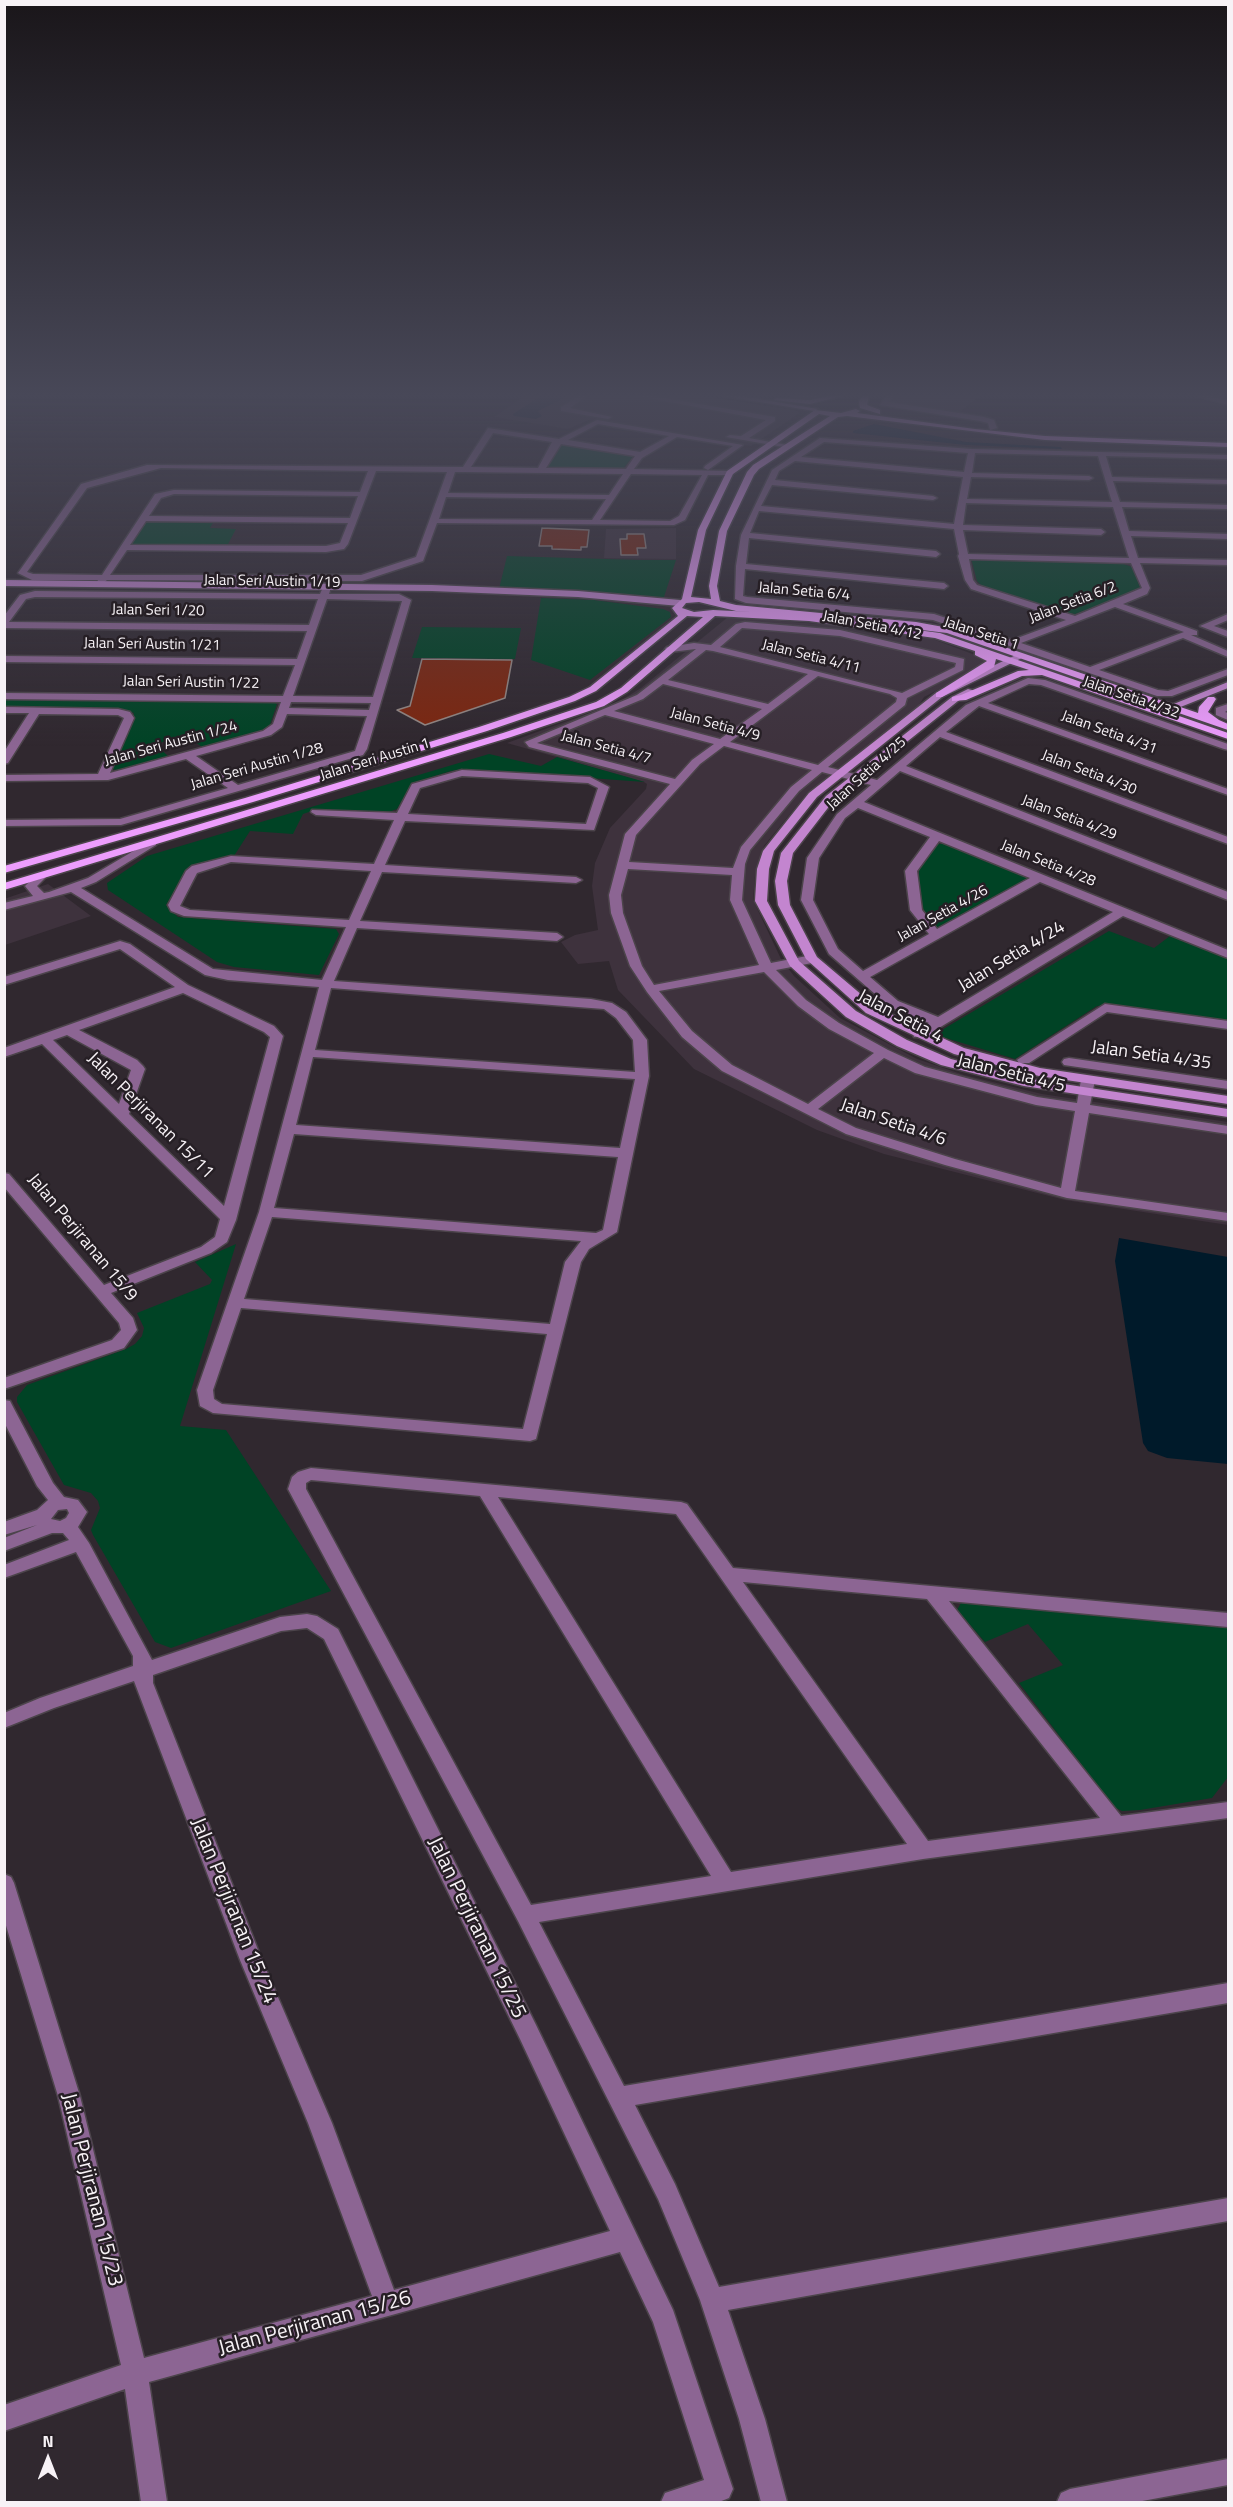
<!DOCTYPE html>
<html>
<head>
<meta charset="utf-8">
<style>
	body { margin:0 }
	#map { position:relative; width:1233px; height:2507px; overflow:hidden; background:#30282f; font-family:"Titillium Web",sans-serif }
	canvas { display:block }
	.frame { position:absolute; inset:0; border:6px solid #f7f2f6; pointer-events:none }
	.north { position:absolute; left:18px; top:2429px; width:60px; height:60px; -webkit-text-stroke:4px #261f25; paint-order:stroke; rotate:0deg; font-size:16px; font-weight:700; line-height:24px; text-align:center; color:#f7f2f6 }
	.north::after { content:''; display:block; margin:auto; width:21px; height:27px; background:#f7f2f6; clip-path:polygon(50% 0,100% 100%,50% 72%,0 100%) }
</style>
</head>
<body>
<div id="map">
<canvas width="1233" height="2507"></canvas>
<div class="frame"></div>
<div class="north">N</div>
</div>
<script>
const ctx = document.querySelector('canvas').getContext('2d');
ctx.lineJoin = 'round';
function paint(path, color) { ctx.fillStyle = color; ctx.fill(path, 'evenodd'); }
const poly = rows => new Path2D(rows.map(r => 'M' + r).join(''));
function strokePath(path, color, width, dash) { ctx.strokeStyle = color; ctx.lineWidth = width; ctx.lineCap = dash ? 'butt' : 'round'; ctx.setLineDash(dash || []); ctx.stroke(path); }
function drawText(font, color, halo, rows, align = 'center') {
  ctx.font = font + ' "Titillium Web",sans-serif'; ctx.lineWidth = 5; ctx.setLineDash([]); ctx.textBaseline = 'middle'; ctx.strokeStyle = halo; ctx.fillStyle = color; for (const [text, x, y, turn = 0] of rows) {
    ctx.save(); ctx.translate(x, y); ctx.rotate((+turn || 0) * Math.PI / 180); ctx.textAlign = isNaN(turn) ? turn : align; if (halo) ctx.strokeText(text, 0, 0); ctx.fillText(text, 0, 0); ctx.restore();
  }
}
const built = poly([
	[524,396,703,396,795,410,800,413,751,446,589,420,568,429,494,417],
	[895,396,980,396,957,414,886,402],
	[676,528,676,559,604,558,606,529],
	[728,617,832,625,894,638,902,633,930,638,983,658,987,665,924,697,917,708,808,792,764,846,755,876,753,900,781,959,794,976,840,1018,917,1059,964,1075,1042,1094,1228,1122,1228,1225,1065,1200,884,1154,817,1130,694,1069,618,990,609,961,578,964,561,942,575,935,598,930,592,886,595,863,610,828,646,789,647,784,644,782,507,743,617,703,641,688],
	[48,884,91,916,5,945,4,899]
]);
const green = poly([
	[562,444,634,455,623,469,546,469],
	[142,520,214,521,210,528,236,529,227,546,126,545],
	[507,556,640,560,676,560,663,600,499,589],
	[971,558,1121,563,1132,567,1141,590,1075,614,1067,613,982,586,977,581],
	[541,598,594,600,663,609,670,612,671,617,590,680,531,660],
	[422,627,521,628,515,659,412,658],
	[5,698,271,700,277,704,270,725,261,731,202,747,187,736,155,744,168,756,117,770,111,769,134,713,121,709,5,708],
	[489,754,541,766,557,757,645,782,463,769,451,771,412,783,397,809,389,812,380,813,318,809,303,814,293,834,250,831,234,856,219,858,188,869,166,905,178,917,336,929,339,934,319,975,234,967,217,962,108,890,107,883,147,856],
	[937,844,950,844,1030,877,941,929,931,923,918,899,919,870],
	[1109,931,1154,948,1170,936,1228,959,1228,1022,1108,1005,1097,1006,1015,1059,939,1036,940,1031],
	[236,1244,180,1426,226,1430,331,1591,171,1648,155,1642,93,1535,91,1530,100,1508,98,1501,91,1493,64,1485,17,1402,17,1397,27,1385,126,1349,135,1344,142,1336,144,1328,137,1313,210,1284,212,1280,195,1262],
	[961,1603,1228,1628,1228,1777,1212,1798,1140,1810,1122,1811,1114,1807,1019,1683,1063,1665,1028,1624,985,1642,957,1610]
]);
const water = poly([
	[541,396,568,396,538,411,542,416,536,419,514,416,513,414],
	[874,424,966,442,1061,447,1062,449,966,445,853,433,853,431],
	[1119,1238,1228,1257,1228,1464,1167,1458,1148,1451,1143,1443,1115,1261]
]);
const building = poly([
	[542,528,589,530,587,547,581,547,581,550,552,549,552,546,539,546,542,528],
	[627,534,644,534,646,548,637,548,638,555,621,555,620,539,627,539,627,534],
	[422,659,512,660,505,698,425,725,397,710,410,706,422,659]
]);
const street = poly([
	[579,396,587,396,570,408,612,417,608,419,561,411,561,407,579,396],
	[637,396,653,396,775,417,775,421,749,438,793,446,789,448,726,437,730,435,741,436,766,420,637,396],
	[793,396,818,396,815,398,793,396],
	[887,396,894,396,889,402,984,417,994,420,997,428,990,430,988,423,980,421,880,405,887,396],
	[1198,396,1210,396,1228,401,1228,405,1198,396],
	[597,420,743,445,708,470,704,468,705,466,733,446,677,437,642,458,634,469,730,471,734,473,730,475,708,475,685,520,674,525,437,523,423,561,362,581,107,580,101,585,97,582,98,580,32,580,18,573,81,484,147,465,463,467,488,428,559,439,597,420],
	[598,424,669,436,640,452,568,440,598,424],
	[493,433,552,442,538,468,471,467,493,433],
	[561,444,635,456,626,469,546,468,561,444],
	[161,468,368,471,360,492,174,490,155,494,102,575,33,574,27,572,87,488,161,468],
	[376,471,447,472,416,557,361,575,110,575,127,550,326,552,344,549,348,544,376,471],
	[455,472,465,472,623,474,609,495,448,493,455,472],
	[631,474,702,475,679,516,670,521,600,520,631,474],
	[174,494,358,496,350,518,149,516,161,498,174,494],
	[446,497,606,499,592,520,439,519,446,497],
	[146,521,348,523,340,543,326,546,130,545,146,521],
	[820,438,972,449,1228,455,1228,459,1106,456,1112,477,1228,480,1228,484,1113,481,1120,502,1228,505,1228,509,1122,507,1129,531,1228,534,1228,539,1131,536,1138,558,1228,560,1228,565,1140,563,1150,588,1147,594,1123,604,1197,631,1197,635,1191,635,1228,651,1228,657,1183,638,1099,670,1158,690,1168,691,1228,669,1228,675,1172,696,1157,696,933,620,746,603,735,599,736,566,741,535,772,470,820,438],
	[824,442,968,453,964,472,801,457,824,442],
	[975,453,1098,456,1112,502,967,499,971,477,1089,480,1093,478,1089,476,972,473,975,453],
	[795,461,963,477,954,524,761,506,772,485,933,500,937,498,933,496,775,480,779,471,795,461],
	[966,503,1113,507,1129,558,968,554,963,530,1101,535,1105,532,1101,529,963,525,966,503],
	[759,511,954,529,959,554,958,556,965,580,971,589,1066,620,1012,640,934,614,747,597,743,596,745,569,944,589,948,586,944,583,746,564,749,538,936,557,940,554,936,551,750,533,759,511],
	[969,559,1131,563,1142,588,1075,616,977,585,973,580,969,559],
	[1115,607,1184,632,1090,667,1021,643,1115,607],
	[327,584,331,587,329,594,399,594,411,600,367,749,363,755,121,825,4,826,4,820,120,819,228,788,186,759,108,780,4,781,4,775,98,774,124,718,118,715,39,714,8,763,4,764,4,752,29,713,4,713,4,707,118,709,130,712,134,718,110,773,263,731,273,724,281,702,4,699,4,693,283,696,295,665,4,662,4,656,297,659,307,631,4,628,4,616,20,595,35,591,320,594,324,585,327,584],
	[35,597,318,599,309,625,9,622,26,599,35,597],
	[327,599,402,601,373,697,293,696,327,599],
	[291,702,371,703,369,710,289,708,291,702],
	[287,714,367,716,355,751,238,785,196,756,271,735,282,727,287,714],
	[1228,614,1228,620,1214,626,1228,631,1228,637,1200,626,1228,614],
	[745,622,840,630,964,659,963,670,907,698,905,705,828,767,877,780,966,705,1028,678,1045,680,1228,744,1228,750,1224,749,1041,685,1029,684,988,703,1228,789,1228,795,979,706,946,732,1228,837,1228,844,940,737,906,766,1228,892,1228,900,900,771,864,802,1228,950,1228,958,1123,916,924,1037,914,1037,913,1034,914,1031,929,1023,890,1007,829,954,801,900,807,858,837,814,871,785,822,772,799,791,750,850,745,864,742,900,771,963,812,955,818,959,812,963,776,970,806,1000,839,1023,888,1050,925,1067,1037,1097,1077,1103,1081,1080,1088,1076,1095,1080,1090,1105,1228,1126,1228,1134,1089,1113,1075,1191,1228,1213,1228,1221,1067,1198,945,1165,846,1134,722,1071,682,1037,647,992,630,966,611,913,609,895,625,834,670,784,529,747,525,742,637,695,696,649,670,652,665,649,667,647,694,643,711,645,736,624,745,622],
	[742,628,840,636,956,663,955,667,902,693,720,647,742,628],
	[706,650,713,651,808,674,768,704,668,680,706,650],
	[818,676,890,694,897,698,896,702,818,765,730,742,818,676],
	[663,684,762,709,720,739,614,711,643,699,663,684],
	[605,715,714,744,692,760,675,779,537,743,605,715],
	[724,746,812,770,791,787,741,847,733,868,629,862,636,835,700,764,724,746],
	[858,808,930,837,905,871,910,910,929,934,863,971,838,949,813,900,819,858,845,818,858,808],
	[939,841,1030,878,937,929,922,910,917,871,939,841],
	[628,869,732,875,730,900,759,965,654,985,642,966,623,913,621,895,628,869],
	[1040,882,1113,912,938,1017,898,1001,870,977,1040,882],
	[764,972,798,1006,829,1029,874,1053,808,1104,732,1065,692,1031,659,991,764,972],
	[884,1058,915,1073,1036,1105,1075,1111,1061,1188,955,1159,856,1128,818,1109,884,1058],
	[1228,704,1228,710,1225,712,1228,713,1228,720,1216,715,1216,708,1228,704],
	[462,770,590,777,609,787,594,830,405,821,385,865,576,877,582,880,576,883,382,872,360,921,557,933,563,937,557,941,357,928,334,981,591,999,612,1003,626,1012,647,1040,649,1076,617,1232,589,1249,581,1262,536,1439,530,1441,213,1413,200,1406,197,1390,259,1212,319,987,228,980,205,975,71,892,4,910,4,903,33,896,25,886,38,873,46,873,48,875,37,886,44,893,49,892,88,878,152,840,156,841,156,845,96,882,81,888,213,969,322,980,346,927,184,916,171,911,168,905,186,871,192,866,231,856,374,864,394,820,316,815,311,812,312,810,397,813,412,784,462,770],
	[462,776,588,783,598,788,586,824,408,814,420,788,462,776],
	[231,862,371,871,349,920,190,910,180,906,197,873,231,862],
	[331,988,604,1009,616,1018,633,1040,635,1072,315,1050,331,988],
	[313,1057,635,1079,620,1148,296,1125,313,1057],
	[294,1134,618,1157,603,1230,596,1233,274,1208,294,1134],
	[272,1217,581,1241,565,1262,550,1324,244,1299,272,1217],
	[241,1308,547,1334,523,1429,222,1404,214,1399,213,1390,241,1308],
	[120,941,130,944,188,985,274,1026,283,1036,236,1220,227,1242,211,1253,111,1293,133,1318,137,1330,124,1348,4,1389,4,1378,112,1340,121,1330,119,1323,4,1187,4,1173,9,1174,104,1285,201,1247,215,1237,220,1219,42,1044,4,1057,4,1048,175,987,120,949,4,985,4,977,120,941],
	[183,993,264,1032,270,1037,224,1206,129,1114,145,1069,143,1066,137,1060,79,1030,183,993],
	[67,1035,131,1070,119,1104,53,1040,67,1035],
	[1105,1004,1228,1021,1228,1029,1107,1012,1029,1063,1019,1063,1017,1060,1105,1004],
	[1069,1058,1228,1081,1228,1089,1064,1065,1062,1062,1064,1059,1069,1058],
	[4,1400,10,1401,12,1405,53,1483,64,1497,78,1500,87,1512,78,1527,89,1543,152,1660,280,1617,307,1614,317,1616,338,1629,536,2025,673,2310,733,2489,729,2498,719,2502,661,2502,665,2493,704,2480,653,2322,620,2252,149,2382,167,2502,141,2502,125,2389,4,2431,4,2405,121,2365,58,2096,4,1919,4,1874,11,1877,14,1883,80,2096,144,2358,372,2296,308,2123,240,1960,134,1681,54,1708,4,1728,4,1713,40,1698,133,1666,133,1656,76,1552,4,1578,4,1565,69,1540,63,1533,52,1533,4,1551,4,1538,37,1525,4,1535,4,1522,37,1510,48,1500,37,1486,4,1422,4,1400],
	[67,1509,69,1513,66,1518,60,1521,51,1519,58,1510,67,1509],
	[307,1628,324,1639,520,2039,610,2231,394,2290,332,2123,262,1960,153,1683,153,1675,281,1631,307,1628],
	[311,1468,681,1502,687,1504,733,1568,1228,1613,1228,1627,949,1601,1121,1816,1228,1802,1228,1818,923,1859,539,1922,624,2086,1228,1983,1228,2003,635,2105,675,2184,719,2287,1228,2198,1228,2221,728,2310,765,2419,787,2502,761,2502,739,2419,700,2300,658,2199,518,1921,288,1489,292,1477,298,1472,311,1468],
	[311,1480,480,1496,711,1876,531,1905,306,1489,306,1483,311,1480],
	[498,1497,676,1514,907,1844,731,1872,498,1497],
	[743,1582,927,1599,1100,1818,928,1841,743,1582],
	[1228,2459,1228,2485,1137,2502,1057,2502,1061,2493,1070,2489,1228,2459]
]);
const secondary = poly([
	[723,396,741,396,818,409,814,411,723,396],
	[4,580,432,585,578,591,680,600,684,603,680,606,578,597,432,591,4,586,4,580],
	[1018,654,1026,656,942,697,817,797,774,851,769,869,767,901,799,961,856,1011,907,1040,951,1059,1024,1078,1228,1109,1228,1117,1024,1086,941,1065,897,1046,846,1017,790,966,755,901,757,869,763,851,809,793,936,693,1018,654],
	[1228,682,1228,688,1163,714,1154,712,1228,682],
	[968,689,976,691,958,701,834,800,793,853,787,881,790,905,817,957,876,1007,964,1048,1040,1068,1228,1096,1228,1104,1039,1076,954,1054,866,1013,806,959,778,905,775,881,781,853,826,796,952,697,968,689]
]);
const primary = poly([
	[828,396,842,396,810,404,773,400,777,398,810,400,828,396],
	[862,396,869,396,867,405,880,410,880,414,860,408,859,402,862,396],
	[856,409,860,411,857,413,975,429,1045,436,1228,443,1228,447,1045,440,847,416,838,417,759,469,754,475,727,531,717,586,720,601,736,605,916,622,949,628,1198,713,1199,707,1208,697,1214,697,1216,699,1208,712,1219,720,1228,724,1228,730,947,633,872,624,940,633,1228,733,1228,739,1042,675,1022,676,966,700,952,701,952,697,961,695,1018,671,1029,670,996,659,994,667,942,697,936,697,936,693,987,661,975,655,975,651,935,638,809,621,715,616,627,692,604,706,511,737,4,890,4,883,503,733,596,702,621,688,703,617,687,616,596,691,575,701,487,731,253,802,4,873,4,866,245,798,479,727,569,697,590,687,678,616,672,608,682,599,698,530,727,471,815,410,841,413,856,409],
	[819,414,830,416,753,465,747,472,719,531,709,586,711,599,691,597,706,530,733,474,819,414],
	[699,602,736,611,754,612,713,610,694,612,682,608,686,603,699,602]
]);
const farStreetnames = [
	["Jalan Seri Austin 1/19",272,582,1],
	["Jalan Setia 6/4",804,592,5],
	["Jalan Setia 6/2",1073,603,-21],
	["Jalan Seri 1/20",158,611,1],
	["Jalan Setia 4/12",872,626,11],
	["Jalan Setia 1",981,634,18],
	["Jalan Seri Austin 1/21",152,645,1],
	["Jalan Setia 4/11",811,657,14],
	["Jalan Seri Austin 1/22",191,683,1],
	["Jalan Setia 4/32",1131,698,19],
	["Jalan Setia 4/9",715,725,15],
	["Jalan Setia 4/31",1109,733,20],
	["Jalan Seri Austin 1/24",171,744,-15],
	["Jalan Setia 4/7",606,748,15],
	["Jalan Seri Austin 1",375,760,-17],
	["Jalan Seri Austin 1/28",257,767,-16],
	["Jalan Setia 4/30",1089,773,21],
	["Jalan Setia 4/25",867,774,-42],
	["Jalan Setia 4/29",1069,818,21],
	["Jalan Setia 4/28",1048,864,22],
	["Jalan Setia 4/26",943,914,-29]
];
const streetNames = [
	["Jalan Setia 4/24",1012,957,-31],
	["Jalan Setia 4",900,1017,28],
	["Jalan Setia 4/35",1151,1056,8],
	["Jalan Setia 4/5",1011,1074,14],
	["Jalan Perjiranan 15/11",150,1116,45],
	["Jalan Setia 4/6",893,1123,19],
	["Jalan Perjiranan 15/9",82,1238,50]
];
const nearStreetnames = [
	["Jalan Perjiranan 15/24",233,1911,68],
	["Jalan Perjiranan 15/25",476,1928,64],
	["Jalan Perjiranan 15/23",91,2190,76],
	["Jalan Perjiranan 15/26",315,2324,-15]
];
paint(built, '#3e323d');
paint(green, '#004325');
paint(water, '#001a2a');
paint(building, '#7c260f');
strokePath(building, '#938682', 1.5);
strokePath(street, '#4c444b', 3);
strokePath(secondary, '#4c444b', 3);
strokePath(primary, '#4c444b', 3);
paint(street, '#8c6593');
paint(secondary, '#c385cf');
paint(primary, '#ed9dfd');
const sky = ctx.createLinearGradient(0, 0, 0, 747);
sky.addColorStop(0, '#1a161a');
sky.addColorStop(0.53, '#484858');
sky.addColorStop(1, '#48485800');
ctx.fillStyle = sky;
ctx.fillRect(0, 0, 1233, 747);
drawText('15px', '#f7f2f6', '#261f25', farStreetnames);
drawText('18px', '#f7f2f6', '#261f25', streetNames);
drawText('21px', '#f7f2f6', '#261f25', nearStreetnames);
</script>
</body>
</html>
